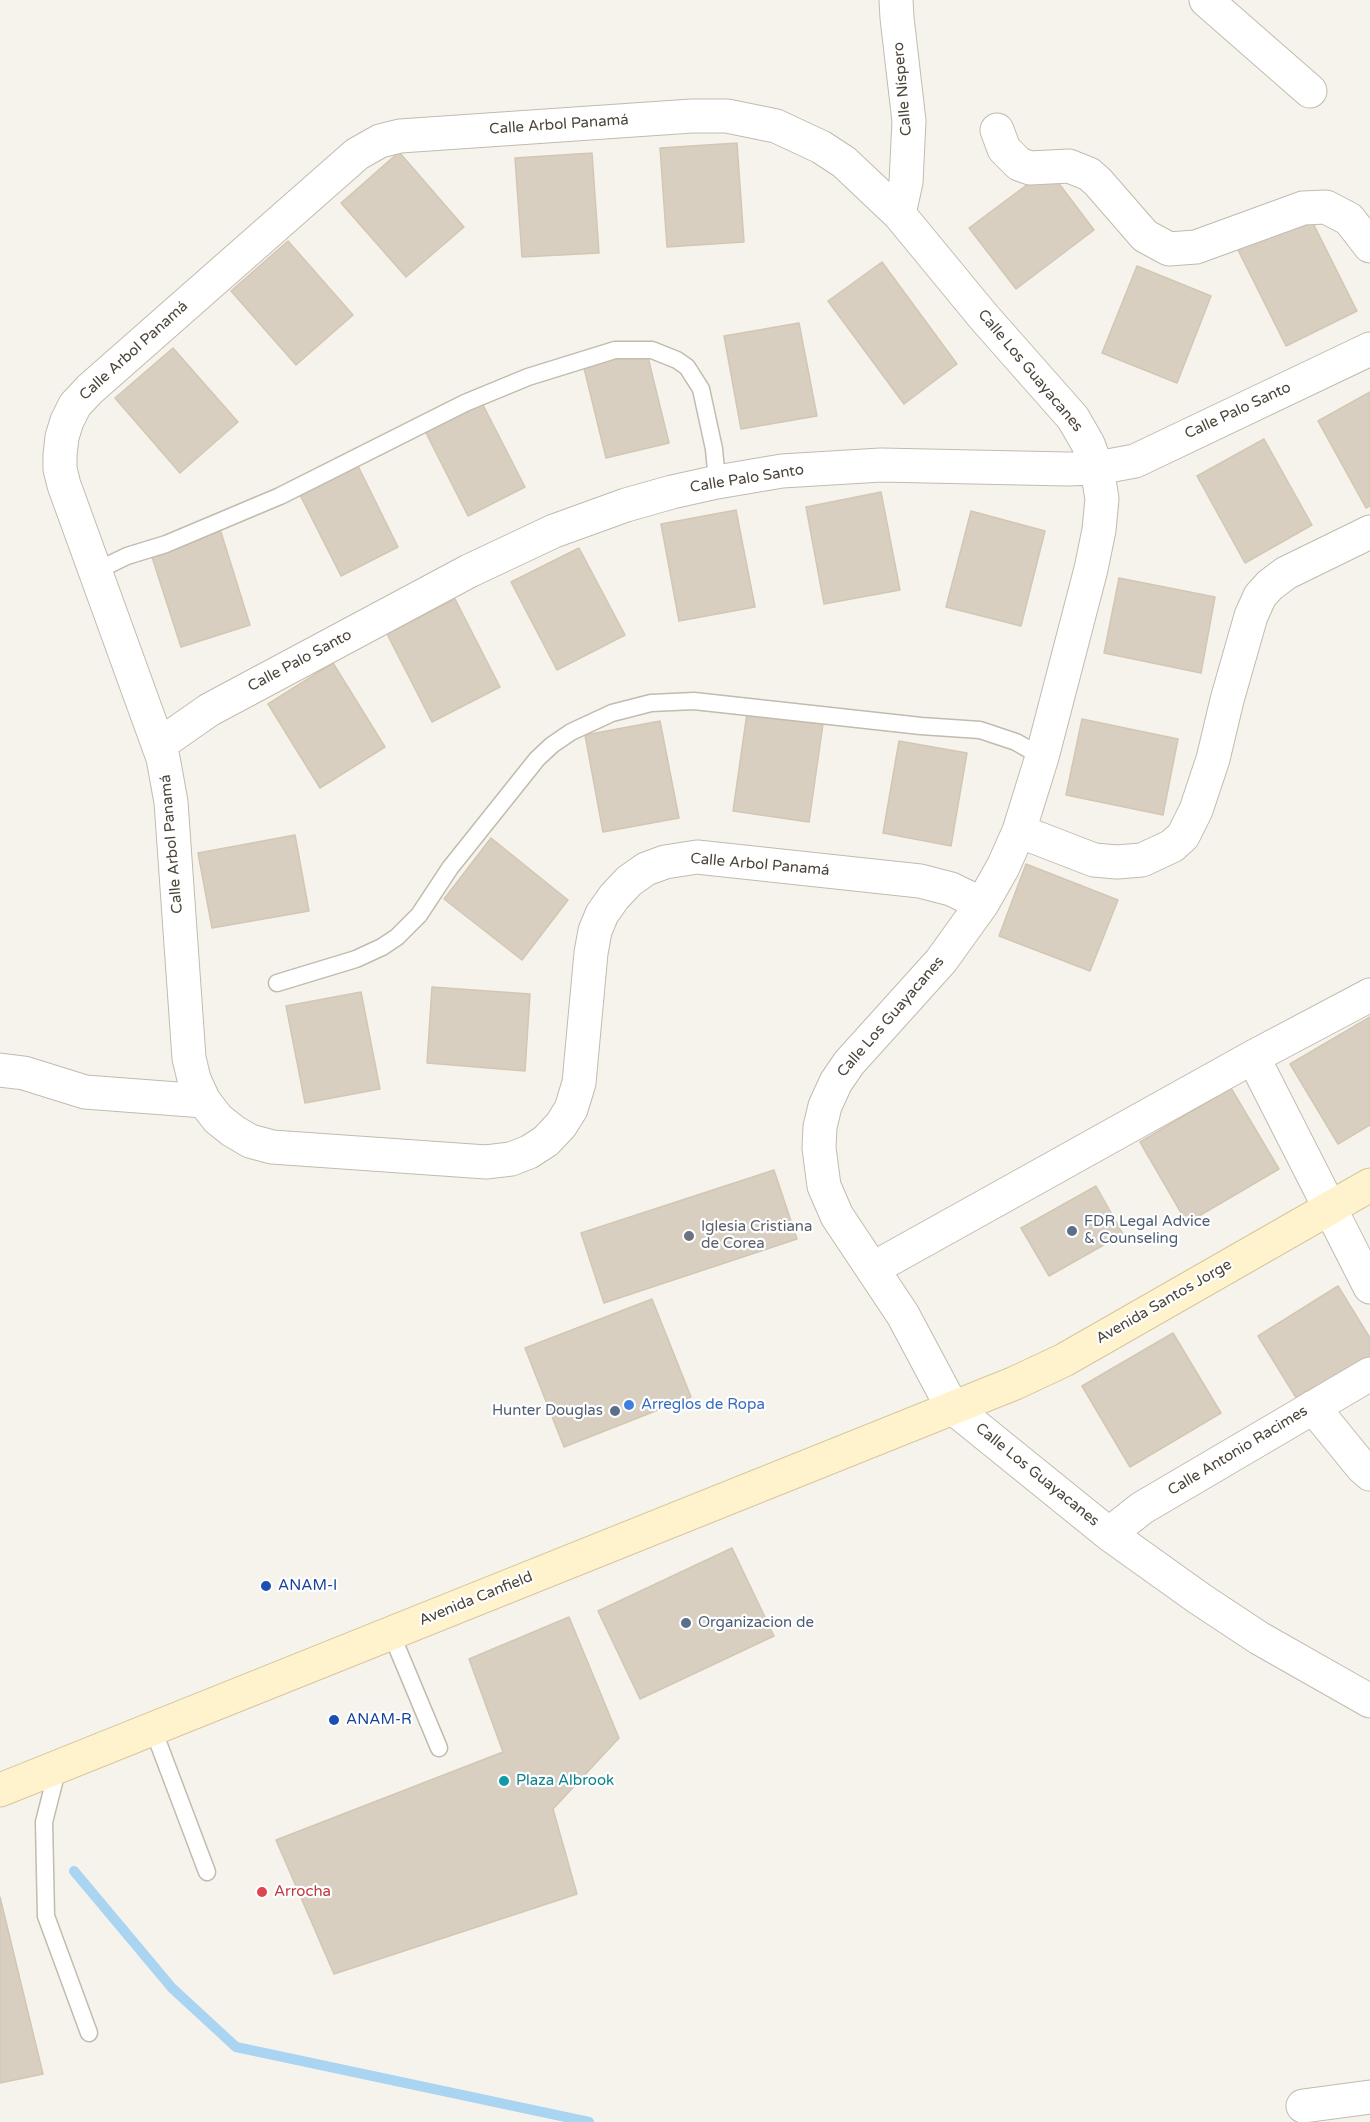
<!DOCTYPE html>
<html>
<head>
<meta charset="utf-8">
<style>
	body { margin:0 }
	canvas { display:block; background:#f6f3ec }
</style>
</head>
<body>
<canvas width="1370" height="2122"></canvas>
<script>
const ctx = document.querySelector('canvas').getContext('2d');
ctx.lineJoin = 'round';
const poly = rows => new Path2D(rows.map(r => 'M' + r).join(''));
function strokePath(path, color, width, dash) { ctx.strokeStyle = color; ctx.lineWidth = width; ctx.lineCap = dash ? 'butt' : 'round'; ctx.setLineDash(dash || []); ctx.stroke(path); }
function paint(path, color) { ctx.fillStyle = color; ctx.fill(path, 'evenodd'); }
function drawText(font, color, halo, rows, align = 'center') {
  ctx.font = font + ' "Varela Round",sans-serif'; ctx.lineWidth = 4.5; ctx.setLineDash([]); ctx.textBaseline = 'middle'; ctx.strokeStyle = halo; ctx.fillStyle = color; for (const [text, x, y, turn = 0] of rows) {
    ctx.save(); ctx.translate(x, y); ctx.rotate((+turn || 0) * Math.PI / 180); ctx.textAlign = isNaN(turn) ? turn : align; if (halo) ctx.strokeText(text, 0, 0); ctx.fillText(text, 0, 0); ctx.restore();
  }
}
const stream = poly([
	[74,1871,172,1988,236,2047,589,2122]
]);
const building = poly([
	[737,143,744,242,667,247,660,148,737,143],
	[399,152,464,227,406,277,341,203,399,152],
	[592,153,599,253,522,257,515,158,592,153],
	[1048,169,1094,230,1016,289,969,228,1048,169],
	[1309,215,1357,311,1286,346,1238,250,1309,215],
	[288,241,353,315,296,365,231,291,288,241],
	[882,262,957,364,904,404,828,301,882,262],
	[1137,266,1211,296,1177,383,1102,353,1137,266],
	[799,323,817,416,741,429,724,336,799,323],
	[173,348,238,422,180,473,115,398,173,348],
	[646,349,669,443,606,458,583,364,646,349],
	[1370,392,1370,506,1366,508,1318,421,1370,392],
	[481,401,525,487,468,516,424,429,481,401],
	[1264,439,1312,525,1245,563,1197,476,1264,439],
	[355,460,398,547,341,576,297,489,355,460],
	[881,492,900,590,824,604,806,507,881,492],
	[736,510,755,607,679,621,661,524,736,510],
	[971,511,1045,531,1021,626,946,607,971,511],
	[220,529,250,625,181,647,150,551,220,529],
	[579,548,625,635,557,670,511,582,579,548],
	[1119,578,1215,597,1201,673,1104,653,1119,578],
	[455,599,500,687,432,722,387,634,455,599],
	[333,663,385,747,320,788,268,704,333,663],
	[747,713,823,724,809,822,733,811,747,713],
	[1082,719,1178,739,1163,815,1066,795,1082,719],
	[660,721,679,818,603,832,585,735,660,721],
	[899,741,967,753,951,846,883,833,899,741],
	[295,835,309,911,212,928,198,853,295,835],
	[491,838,568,900,522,960,444,899,491,838],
	[1026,864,1118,900,1090,971,999,936,1026,864],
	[432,987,530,994,525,1071,427,1063,432,987],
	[361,992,380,1089,305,1103,286,1006,361,992],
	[1370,1017,1370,1125,1338,1144,1290,1064,1370,1017],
	[1231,1088,1279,1169,1187,1223,1140,1142,1231,1088],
	[774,1170,797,1239,604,1303,581,1233,774,1170],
	[1096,1186,1123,1234,1049,1276,1021,1228,1096,1186],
	[1338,1286,1370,1338,1370,1361,1300,1404,1258,1336,1338,1286],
	[652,1299,691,1397,564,1447,525,1348,652,1299],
	[1173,1333,1221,1413,1130,1467,1082,1386,1173,1333],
	[732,1548,774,1636,640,1699,598,1611,732,1548],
	[569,1617,619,1738,553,1809,577,1894,334,1974,276,1840,503,1752,469,1659,569,1617],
	[0,1897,43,2074,0,2083,0,1897]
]);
const service = poly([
	[96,571,127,556,166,544,280,496,465,403,528,377,615,350,652,350,677,360,687,367,701,389,714,449,717,482],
	[277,983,356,959,382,947,397,937,419,915,450,868,537,759,552,745,571,732,612,713,651,703,694,701,921,726,980,730,1016,742,1042,757],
	[391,1633,439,1748],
	[153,1729,207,1872],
	[58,1767,44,1822,46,1916,89,2033]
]);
const minor = poly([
	[896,0,897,18,909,121,906,182,899,214],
	[1206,0,1310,91],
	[997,130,1004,149,1019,164,1030,168,1069,166,1089,174,1098,182,1145,236,1169,249,1196,247,1303,208,1326,207,1349,219,1370,246],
	[159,745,209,710,469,571,554,531,626,505,672,492,717,482,782,471,881,465,1067,469,1097,468,1135,461,1370,349],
	[1019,831,1094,860,1117,862,1142,860,1172,846,1183,836,1196,810,1213,759,1227,700,1251,616,1260,596,1270,585,1286,573,1370,532],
	[982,904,951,889,920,881,697,857,665,862,646,869,629,881,614,897,602,914,595,931,591,953,579,1083,571,1109,561,1125,546,1141,529,1152,511,1159,486,1162,272,1147,250,1141,233,1131,218,1119,204,1101,194,1079,189,1058,171,802,163,758,64,485,60,469,60,455,62,437,67,421,75,405,90,389,357,154,380,141,400,136,692,116,727,116,776,126,821,147,844,162,899,214,983,316,1073,418,1088,444,1097,468,1102,499,1099,530,1091,569,1042,757,1019,831,1003,867,982,904,941,961,849,1063,836,1082,825,1106,820,1127,819,1148,824,1186,837,1216,903,1315,952,1407,1109,1534,1200,1599,1259,1638,1370,1701],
	[1253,1057,1370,1287],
	[0,1070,24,1073,85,1092,204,1101],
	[874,1268,1253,1057,1370,995],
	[1313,1407,1362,1467,1370,1474],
	[1109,1534,1142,1508,1370,1374],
	[1303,2106,1370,2097]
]);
const secondary = poly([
	[0,1790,1015,1383,1064,1360,1370,1185]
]);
const markers = [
	[1072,1231,6,"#5c6f8a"],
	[689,1236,6,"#6b7280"],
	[629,1405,6,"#3f7fe0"],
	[615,1411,6,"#5c6f8a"],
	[266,1586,6,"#1a4fb4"],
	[686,1623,6,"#5c6f8a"],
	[334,1720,6,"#1a4fb4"],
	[504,1781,6,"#0f9aa8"],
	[262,1892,6,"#e0444e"]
];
const streetNames = [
	["Calle Níspero",903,89,-95],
	["Calle Arbol Panamá",559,125,-4],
	["Calle Arbol Panamá",134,351,-42],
	["Calle Los Guayacanes",1030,371,50],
	["Calle Palo Santo",1238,411,-25],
	["Calle Palo Santo",747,479,-9],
	["Calle Palo Santo",300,661,-28],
	["Calle Arbol Panamá",172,844,-95],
	["Calle Arbol Panamá",760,865,5],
	["Calle Los Guayacanes",891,1017,-49],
	["Avenida Santos Jorge",1164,1302,-30],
	["Calle Antonio Racimes",1238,1451,-31],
	["Calle Los Guayacanes",1037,1475,39],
	["Avenida Canfield",476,1599,-22]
];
const serviceNames = [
	["FDR Legal Advice",1084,1222],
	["& Counseling",1084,1239],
	["Hunter Douglas",603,1411,"right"],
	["Organizacion de",698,1623]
];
const worshipNames = [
	["Iglesia Cristiana",701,1227],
	["de Corea",701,1244]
];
const shopNames = [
	["Arreglos de Ropa",641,1405]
];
const transitNames = [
	["ANAM-I",278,1586],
	["ANAM-R",346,1720]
];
const cultureNames = [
	["Plaza Albrook",516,1781]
];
const healthNames = [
	["Arrocha",274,1892]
];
strokePath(stream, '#a9d4f2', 10);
paint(building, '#d8cfc1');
strokePath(building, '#d3c7b4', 1.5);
strokePath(service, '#c2bbae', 19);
strokePath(minor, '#c2bbae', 35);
strokePath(secondary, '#d6c79b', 35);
strokePath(service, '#fff', 16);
strokePath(minor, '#fff', 33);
strokePath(secondary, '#fff3cd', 33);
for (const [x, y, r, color] of markers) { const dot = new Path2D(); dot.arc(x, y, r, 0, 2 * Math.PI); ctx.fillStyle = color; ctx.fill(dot); strokePath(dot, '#fff', 2); }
drawText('15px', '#4b4439', '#fff', streetNames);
drawText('15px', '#4e5e75', '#fff', serviceNames, 'left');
drawText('15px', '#5b616d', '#fff', worshipNames, 'left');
drawText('15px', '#366cbe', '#fff', shopNames, 'left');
drawText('15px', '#164399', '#fff', transitNames, 'left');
drawText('15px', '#0d838f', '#fff', cultureNames, 'left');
drawText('15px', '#be3a42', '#fff', healthNames, 'left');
</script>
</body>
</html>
